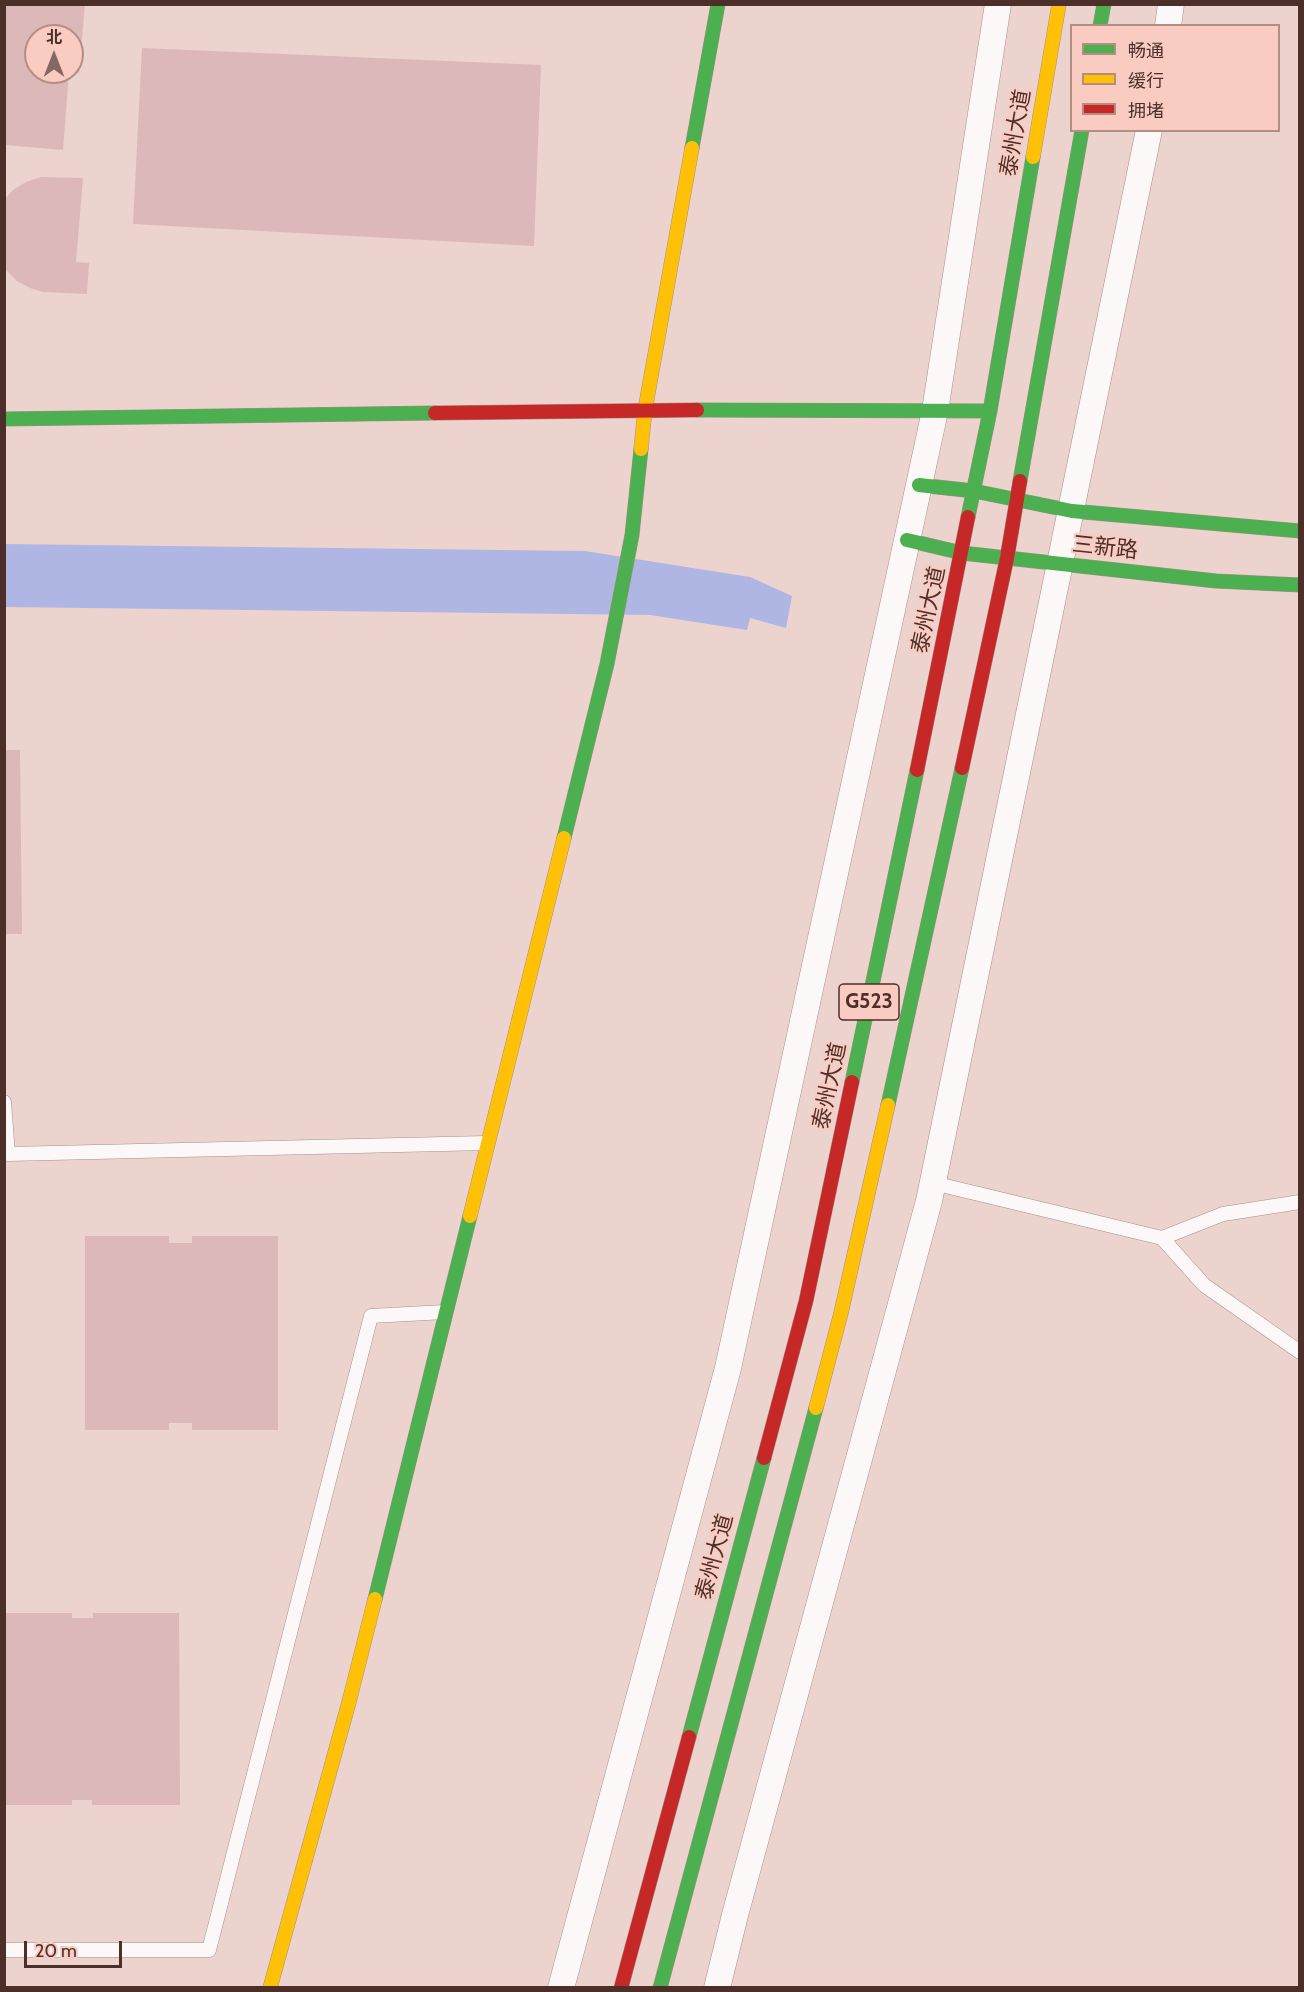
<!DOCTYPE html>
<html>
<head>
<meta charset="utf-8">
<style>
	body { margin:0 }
	#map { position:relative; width:1304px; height:1992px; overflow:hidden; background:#ecd3ce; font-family:Cabin,"Noto Sans SC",sans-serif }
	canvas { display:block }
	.frame { position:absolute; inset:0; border:6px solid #4c2f29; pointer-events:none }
	.legend { position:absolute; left:1070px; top:24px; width:210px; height:108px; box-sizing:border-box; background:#f9cbc1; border:2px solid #b48d84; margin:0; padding:8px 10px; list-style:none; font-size:18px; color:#4c2f29 }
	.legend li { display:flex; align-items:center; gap:12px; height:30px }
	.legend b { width:30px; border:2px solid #b48d84 }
	.north { position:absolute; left:24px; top:24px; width:60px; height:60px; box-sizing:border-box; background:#f9cbc1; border:2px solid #b48d84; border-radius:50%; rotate:0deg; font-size:16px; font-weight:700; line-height:24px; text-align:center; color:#4c2f29 }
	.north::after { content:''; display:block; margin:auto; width:21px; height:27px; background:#846863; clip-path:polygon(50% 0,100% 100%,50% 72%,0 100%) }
	.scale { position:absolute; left:24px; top:1941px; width:98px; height:27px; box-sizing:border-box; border:3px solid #4c2f29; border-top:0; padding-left:8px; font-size:18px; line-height:21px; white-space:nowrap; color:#4c2f29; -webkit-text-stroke:4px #f9cbc1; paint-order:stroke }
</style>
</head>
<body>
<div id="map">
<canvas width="1304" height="1992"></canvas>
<div class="frame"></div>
<ul class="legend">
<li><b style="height:8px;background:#4caf50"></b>畅通</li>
<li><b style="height:8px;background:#ffc107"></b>缓行</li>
<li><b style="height:8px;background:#c62828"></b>拥堵</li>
</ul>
<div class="north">北</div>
<div class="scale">20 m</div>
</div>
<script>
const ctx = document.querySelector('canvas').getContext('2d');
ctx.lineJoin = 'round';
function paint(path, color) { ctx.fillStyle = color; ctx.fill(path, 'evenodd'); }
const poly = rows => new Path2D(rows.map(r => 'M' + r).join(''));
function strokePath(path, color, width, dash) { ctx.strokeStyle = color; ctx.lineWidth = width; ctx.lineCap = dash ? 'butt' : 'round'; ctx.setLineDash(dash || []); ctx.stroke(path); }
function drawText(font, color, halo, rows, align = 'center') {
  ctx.font = font + ' Cabin,"Noto Sans SC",sans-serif'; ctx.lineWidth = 4.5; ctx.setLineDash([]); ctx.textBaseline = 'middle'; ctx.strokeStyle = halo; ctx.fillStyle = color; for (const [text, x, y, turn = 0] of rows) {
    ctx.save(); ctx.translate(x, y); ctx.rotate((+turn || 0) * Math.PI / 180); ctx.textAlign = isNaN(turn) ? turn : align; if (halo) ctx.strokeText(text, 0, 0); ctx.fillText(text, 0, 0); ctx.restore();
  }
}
const water = poly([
	[5,544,585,551,750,577,792,596,786,628,750,618,747,630,650,615,5,607]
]);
const building = poly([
	[5,4,85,4,79,73,72,72,72,36,36,36,36,72,69,72,63,150,5,145],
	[142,48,541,65,534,246,133,224],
	[41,177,83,178,76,262,89,263,87,294,43,292,30,288,17,281,4,268,4,200,13,190,26,182],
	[4,750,20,750,22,934,4,934],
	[85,1236,169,1236,169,1243,192,1243,192,1236,278,1236,278,1430,192,1430,192,1423,169,1423,169,1430,85,1430],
	[4,1613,72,1613,72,1618,93,1618,93,1613,179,1613,180,1805,92,1805,92,1800,72,1800,72,1805,4,1805]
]);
const lane = poly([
	[4,1102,8,1154,487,1143],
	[933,1183,1162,1238,1204,1285,1300,1352],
	[1162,1238,1223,1214,1300,1202],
	[4,1950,209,1950,371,1316,445,1312]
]);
const street = poly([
	[1168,26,1171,4],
	[561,1988,728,1368,935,411,998,4],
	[717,1988,735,1915,929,1201,1149,130]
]);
const fast = poly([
	[1100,26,1104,4],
	[692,148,718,4],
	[697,410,990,411],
	[4,419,435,413],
	[1020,481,1082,130],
	[919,485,974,491,1072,511,1300,531],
	[968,517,990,411,1033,157],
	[907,540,962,553,1216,581,1300,585],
	[564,838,607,664,632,535,641,449],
	[852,1082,917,770],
	[888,1105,962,768],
	[375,1599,470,1216],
	[689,1737,764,1458],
	[660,1988,816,1408]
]);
const slow = poly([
	[1033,157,1059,4],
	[641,449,645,410,692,148],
	[470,1216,564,838],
	[816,1408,841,1313,888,1105],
	[270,1988,349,1702,375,1599]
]);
const jam = poly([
	[435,413,697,410],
	[962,768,1007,558,1020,481],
	[917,770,968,517],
	[764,1458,806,1301,852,1082],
	[621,1988,689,1737]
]);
const shields = [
	[869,1002,60]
];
const shieldNames = [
	["G523",869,1002]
];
const streetNames = [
	["泰州大道",1016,133,-80],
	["三新路",1105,548,6],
	["泰州大道",929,610,-78],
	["泰州大道",830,1086,-78],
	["泰州大道",715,1557,-75]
];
paint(water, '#b0b6e4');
paint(building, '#dcb8b9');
strokePath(lane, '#a78f8a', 15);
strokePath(street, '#a78f8a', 27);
strokePath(fast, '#a78f8a', 15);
strokePath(slow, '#a78f8a', 15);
strokePath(jam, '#a78f8a', 15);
strokePath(lane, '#fcf8f8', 14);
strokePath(street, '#fcf8f8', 26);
strokePath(fast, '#4caf50', 14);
strokePath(slow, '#ffc107', 14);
strokePath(jam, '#c62828', 14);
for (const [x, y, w] of shields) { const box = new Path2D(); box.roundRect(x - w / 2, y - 18, w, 36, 4.5); ctx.fillStyle = '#f9cbc1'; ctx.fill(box); strokePath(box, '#4c2f29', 1.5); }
drawText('bold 21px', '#4c2f29', null, shieldNames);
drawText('22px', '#4c2f29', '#f9cbc1', streetNames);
</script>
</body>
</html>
